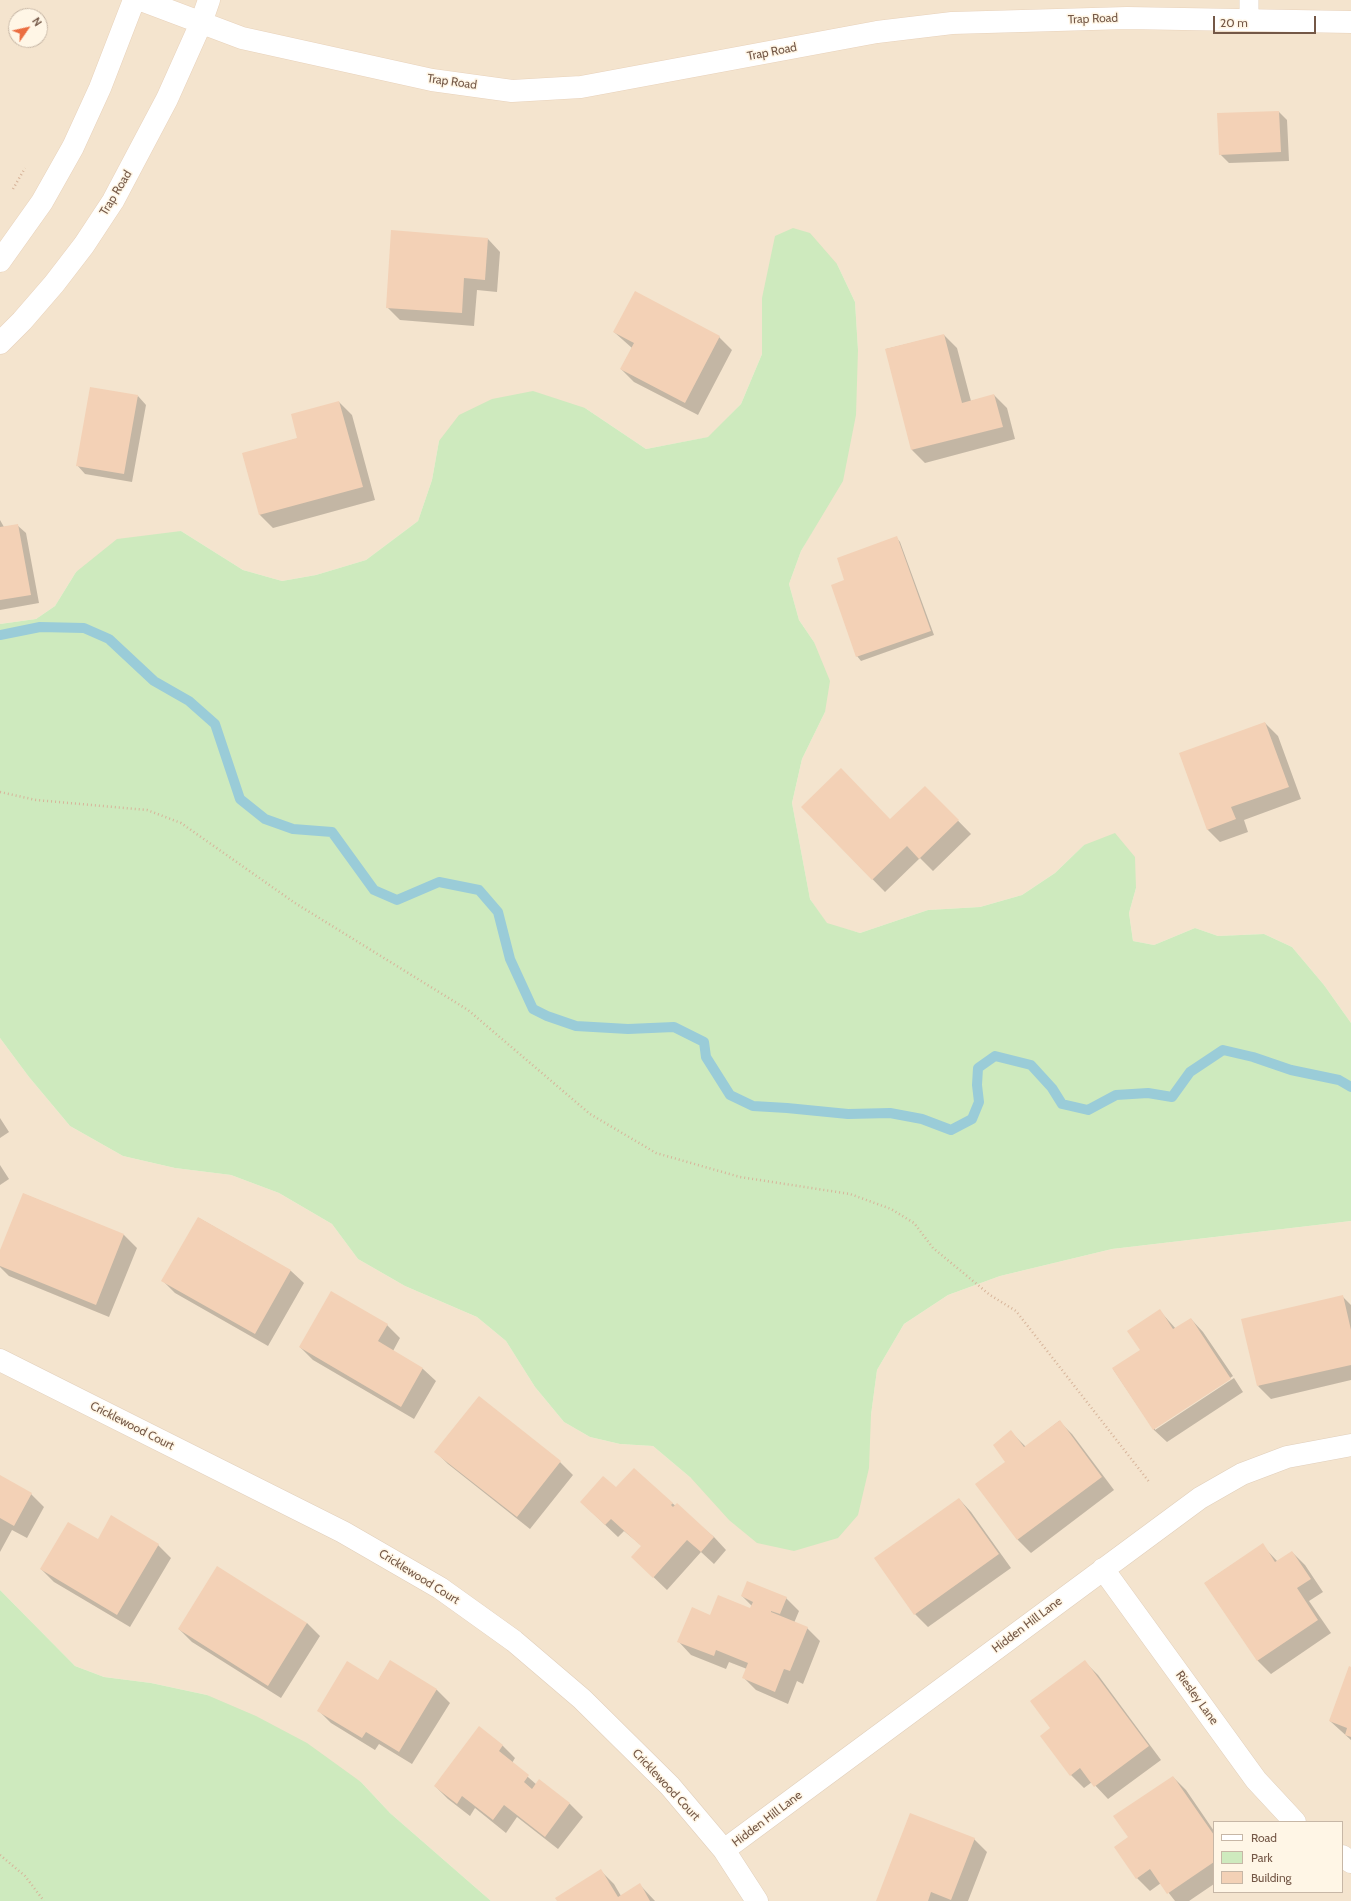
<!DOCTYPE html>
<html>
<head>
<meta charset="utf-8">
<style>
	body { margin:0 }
	#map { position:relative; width:1351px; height:1901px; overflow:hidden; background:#fdf3e0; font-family:Cabin,sans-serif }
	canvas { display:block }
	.legend { position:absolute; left:1213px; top:1821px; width:130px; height:72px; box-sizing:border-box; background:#fff6e6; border:1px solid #c7b7a6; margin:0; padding:5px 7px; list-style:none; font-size:12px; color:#745847 }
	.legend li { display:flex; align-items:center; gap:8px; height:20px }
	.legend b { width:20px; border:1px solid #c7b7a6 }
	.north { position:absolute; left:8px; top:8px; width:40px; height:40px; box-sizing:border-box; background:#fff6e6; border:1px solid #c7b7a6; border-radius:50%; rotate:56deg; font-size:11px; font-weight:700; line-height:16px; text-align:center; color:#745847 }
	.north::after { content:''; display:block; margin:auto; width:14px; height:18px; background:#eb6d40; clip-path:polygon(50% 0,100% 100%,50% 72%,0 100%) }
	.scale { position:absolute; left:1213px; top:16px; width:103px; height:18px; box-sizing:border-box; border:2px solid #745847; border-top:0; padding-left:5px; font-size:12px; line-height:14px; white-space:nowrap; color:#745847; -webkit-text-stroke:3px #fff6e6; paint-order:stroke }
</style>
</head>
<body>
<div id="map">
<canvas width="1351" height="1901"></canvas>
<ul class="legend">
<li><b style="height:5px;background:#fff"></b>Road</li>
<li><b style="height:11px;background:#ceeabe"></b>Park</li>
<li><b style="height:11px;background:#f3d1b6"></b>Building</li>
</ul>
<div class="north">N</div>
<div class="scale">20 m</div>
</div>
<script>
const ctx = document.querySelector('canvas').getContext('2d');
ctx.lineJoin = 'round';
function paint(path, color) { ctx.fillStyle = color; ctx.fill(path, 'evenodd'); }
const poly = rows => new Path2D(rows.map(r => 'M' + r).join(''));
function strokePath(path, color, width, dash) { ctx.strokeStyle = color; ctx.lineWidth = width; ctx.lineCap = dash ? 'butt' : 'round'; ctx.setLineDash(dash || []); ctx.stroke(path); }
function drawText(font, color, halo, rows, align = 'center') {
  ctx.font = font + ' Cabin,sans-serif'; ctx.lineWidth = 3; ctx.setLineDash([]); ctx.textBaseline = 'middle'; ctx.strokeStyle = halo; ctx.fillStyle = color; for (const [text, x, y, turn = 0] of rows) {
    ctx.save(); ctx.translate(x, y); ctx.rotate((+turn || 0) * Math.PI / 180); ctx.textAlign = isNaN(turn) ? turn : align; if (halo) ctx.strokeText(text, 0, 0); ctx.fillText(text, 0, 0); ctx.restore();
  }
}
const residential = poly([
	[0,0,1351,0,1351,1023,1324,985,1292,947,1264,934,1218,936,1195,928,1154,945,1133,941,1129,913,1136,888,1084,845,1055,873,1022,895,980,907,928,910,860,933,827,924,810,899,792,803,802,759,825,712,814,642,799,620,789,584,801,551,818,521,858,350,855,302,837,264,762,298,762,354,741,404,709,437,646,449,585,408,439,441,432,480,418,521,366,560,316,575,282,581,243,570,181,531,76,572,55,606,36,619,0,624],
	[16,16,40,16,40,40,16,40],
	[0,1038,29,1077,70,1126,123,1156,175,1168,231,1175,279,1193,332,1224,358,1259,405,1286,477,1317,506,1341,535,1387,564,1422,590,1437,620,1444,653,1446,691,1478,871,1415,877,1370,904,1324,948,1295,1000,1276,1112,1249,1351,1221,1351,1901,491,1901,390,1813,361,1782,207,1695,151,1683,104,1677,75,1666,0,1590],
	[1214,1822,1342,1822,1342,1892,1214,1892]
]);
const green = poly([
	[793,228,810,233,837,264,855,302,858,350,856,415,843,481,801,551,789,584,799,620,814,642,830,681,825,712,802,759,792,803,810,899,827,923,860,933,928,910,980,907,1022,895,1055,873,1084,845,1115,833,1135,857,1136,888,1129,913,1133,941,1154,945,1195,928,1218,936,1264,934,1292,947,1324,985,1351,1023,1351,1221,1112,1249,1000,1276,948,1295,904,1324,877,1370,871,1415,869,1468,858,1515,838,1538,794,1551,757,1543,729,1520,691,1478,653,1446,620,1444,590,1437,564,1422,535,1387,506,1341,477,1317,405,1286,358,1259,332,1224,279,1193,231,1175,175,1168,123,1156,70,1126,29,1077,0,1038,0,624,36,619,55,606,76,572,117,539,181,531,243,570,282,581,316,575,366,560,418,521,432,480,439,441,459,415,492,399,533,391,585,408,646,449,708,437,741,404,762,354,762,298,775,236],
	[0,1590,75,1666,104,1677,151,1683,207,1695,256,1716,307,1743,361,1782,390,1813,491,1901,0,1901]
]);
const shadow = poly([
	[1279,112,1287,120,1289,161,1229,163,1220,154],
	[488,239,500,252,497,292,477,290,474,326,400,320,387,307],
	[614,332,719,337,732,350,698,415,634,382,621,369,632,348],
	[944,335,957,348,971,401,994,395,1007,408,1015,439,925,463,912,450,886,349],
	[138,396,146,405,132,482,85,474,77,465],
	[339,402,352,415,375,500,273,528,260,515,243,454,299,438],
	[0,520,4,527,17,525,26,533,39,603,0,610],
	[896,537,900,542,934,635,861,661,857,656,845,581],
	[1265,723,1278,736,1301,799,1244,820,1248,832,1220,842,1207,829],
	[925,787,971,834,933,871,920,858,885,892,802,807,891,821],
	[0,1118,9,1132,0,1138],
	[0,1165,9,1179,0,1185],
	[24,1194,124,1235,137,1248,109,1317,9,1276,0,1267,0,1253],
	[199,1218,291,1271,304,1283,268,1346,175,1293,163,1281],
	[1342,1296,1351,1305,1351,1380,1271,1399,1258,1386],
	[1160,1311,1176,1329,1191,1319,1203,1332,1233,1376,1155,1428,1155,1430,1234,1378,1243,1392,1167,1442,1154,1430,1113,1369,1142,1350],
	[387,1325,400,1338,393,1351,423,1369,436,1381,414,1419,313,1360,300,1347],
	[479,1397,560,1462,573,1475,530,1529,448,1464,436,1452],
	[1059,1421,1072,1434,1114,1490,1031,1553,1018,1540,977,1485,1007,1462,1011,1432,1026,1447],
	[0,1476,31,1494,44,1507,27,1538,12,1530,0,1552],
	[959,1499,971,1512,1011,1568,928,1627,915,1614],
	[581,1502,672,1503,714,1537,726,1550,714,1564,701,1552,667,1590,645,1569,642,1546,624,1531,618,1537],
	[98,1541,158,1545,171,1558,130,1627,54,1582,41,1569],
	[1262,1545,1278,1562,1292,1552,1305,1565,1323,1592,1309,1601,1331,1633,1271,1674,1258,1661,1205,1583],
	[742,1596,786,1598,799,1611,794,1623,807,1628,820,1641,803,1684,797,1681,788,1704,756,1690,743,1677,747,1669,729,1662,726,1669,691,1655,679,1642,710,1616,751,1609,752,1606],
	[307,1623,320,1636,281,1698,192,1642,179,1629],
	[390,1662,437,1690,450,1703,412,1764,379,1744,375,1750,331,1723,318,1710,378,1681],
	[1085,1662,1098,1675,1161,1760,1108,1799,1092,1782,1084,1788,1071,1775],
	[1351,1668,1351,1740,1330,1721],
	[479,1728,503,1746,515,1758,512,1763,537,1785,539,1781,570,1804,583,1817,558,1849,517,1817,506,1833,475,1808,470,1816,448,1799,435,1786],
	[1173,1777,1186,1790,1214,1831,1214,1884,1189,1901,1175,1901,1161,1883,1150,1891,1137,1878,1115,1847,1129,1838],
	[974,1839,987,1852,968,1901,877,1901],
	[601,1871,614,1884,621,1896,640,1885,655,1901,558,1901]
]);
const stream = poly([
	[0,635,40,627,84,628,109,639,154,681,189,701,215,724,240,799,265,819,293,829,332,832,374,890,397,900,439,882,479,890,498,912,510,959,533,1009,547,1016,576,1026,628,1029,674,1027,704,1042,706,1057,730,1095,753,1106,787,1108,848,1114,890,1113,922,1119,951,1130,972,1119,979,1102,977,1085,978,1068,995,1056,1031,1065,1052,1088,1062,1104,1088,1110,1116,1095,1148,1093,1172,1097,1190,1072,1223,1050,1253,1057,1291,1070,1339,1080,1351,1087]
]);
const building = poly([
	[1279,111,1281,152,1219,155,1217,113],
	[391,230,488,238,485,280,464,278,462,313,386,308],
	[635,291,720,336,685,403,620,369,634,343,613,332],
	[944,334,962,403,994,394,1003,427,911,450,885,349],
	[90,387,138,395,124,474,76,466],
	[339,401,363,487,259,515,242,453,297,438,291,414],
	[18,524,31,595,0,600,0,527],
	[897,536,931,631,856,657,831,585,844,580,837,558],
	[1265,722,1289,787,1231,807,1236,819,1207,830,1179,753],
	[841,768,890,819,925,786,959,820,919,859,907,846,872,880,801,807],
	[23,1193,124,1234,96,1305,0,1266,0,1250],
	[198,1217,291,1270,255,1334,161,1281],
	[331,1291,388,1324,378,1341,423,1368,401,1407,299,1347],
	[1343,1295,1351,1330,1351,1365,1257,1386,1241,1319],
	[1160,1309,1173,1329,1191,1318,1231,1379,1153,1430,1112,1368,1140,1350,1127,1331],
	[479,1396,561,1461,517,1517,434,1452],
	[1060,1420,1102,1477,1017,1540,975,1484,1005,1462,993,1445,1011,1430,1024,1447],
	[634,1468,673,1503,671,1505,673,1507,677,1503,714,1537,701,1552,687,1540,653,1578,631,1557,641,1546,611,1519,605,1525,580,1502,603,1476,616,1487],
	[0,1475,32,1493,14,1526,0,1518],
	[959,1498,999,1554,914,1615,874,1558],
	[111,1515,159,1544,117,1615,40,1569,68,1522,98,1539],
	[1263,1543,1275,1562,1292,1551,1311,1579,1297,1588,1318,1620,1257,1661,1204,1583],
	[217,1566,307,1623,268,1686,178,1629],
	[747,1581,787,1597,780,1614,771,1611,771,1612,808,1627,790,1671,784,1669,775,1692,742,1678,748,1663,716,1650,714,1656,677,1642,692,1607,710,1615,718,1595,750,1608,753,1602,741,1596],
	[390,1660,437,1689,399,1752,366,1732,362,1738,317,1711,347,1661,378,1680],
	[1085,1660,1149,1746,1094,1787,1080,1768,1070,1776,1040,1736,1050,1728,1030,1701],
	[1349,1666,1351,1667,1351,1737,1345,1735,1347,1728,1329,1721],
	[479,1726,503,1745,499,1751,529,1775,524,1782,532,1789,539,1779,570,1803,545,1837,504,1805,493,1820,462,1796,457,1804,434,1786],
	[1173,1776,1214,1835,1214,1862,1167,1894,1150,1869,1136,1879,1114,1847,1128,1837,1113,1816],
	[910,1813,975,1838,951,1900,931,1892,928,1901,876,1901],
	[601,1869,618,1897,640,1883,650,1901,557,1901,555,1898]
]);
const path = poly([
	[13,189,25,168],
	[0,792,36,800,147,810,181,823,295,903,468,1010,590,1114,656,1153,740,1177,850,1194,891,1209,914,1223,933,1248,961,1271,990,1295,1016,1311,1150,1483],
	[0,1855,25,1876,44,1901]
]);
const lane = poly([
	[1249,20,1249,0]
]);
const street = poly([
	[0,1360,343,1532,440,1588,514,1641,582,1699,670,1786,724,1850,757,1901],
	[1103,1569,1256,1780,1295,1822],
	[724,1850,1200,1498,1242,1474,1287,1457,1351,1445],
	[1342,1856,1351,1862]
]);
const secondary = poly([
	[141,0,242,38,432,80,512,91,581,87,877,32,952,23,1127,18,1351,22],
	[0,261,42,202,73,147,100,88,134,0],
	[0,343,22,321,54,284,84,245,113,201,167,99,201,23,209,0]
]);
const streetNames = [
	["Trap Road",1093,19,-2],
	["Trap Road",772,52,-11],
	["Trap Road",452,82,8],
	["Trap Road",116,193,-59],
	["Cricklewood Court",132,1426,27],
	["Cricklewood Court",419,1577,32],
	["Hidden Hill Lane",1027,1625,-37],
	["Riesley Lane",1197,1698,54],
	["Cricklewood Court",666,1785,47],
	["Hidden Hill Lane",767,1819,-37]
];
paint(residential, '#f4e4ce');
paint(green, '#ceeabe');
paint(shadow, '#0003');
strokePath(stream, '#9accd8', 10);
paint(building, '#f3d1b6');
strokePath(lane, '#e1cfbb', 20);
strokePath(street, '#e1cfbb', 23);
strokePath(secondary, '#e8d2bb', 23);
strokePath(path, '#d7b49a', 2.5, [1, 3]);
strokePath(lane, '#fff', 19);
strokePath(street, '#fff', 22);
strokePath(secondary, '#fff', 22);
drawText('12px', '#745847', '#fff6e6', streetNames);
</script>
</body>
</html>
